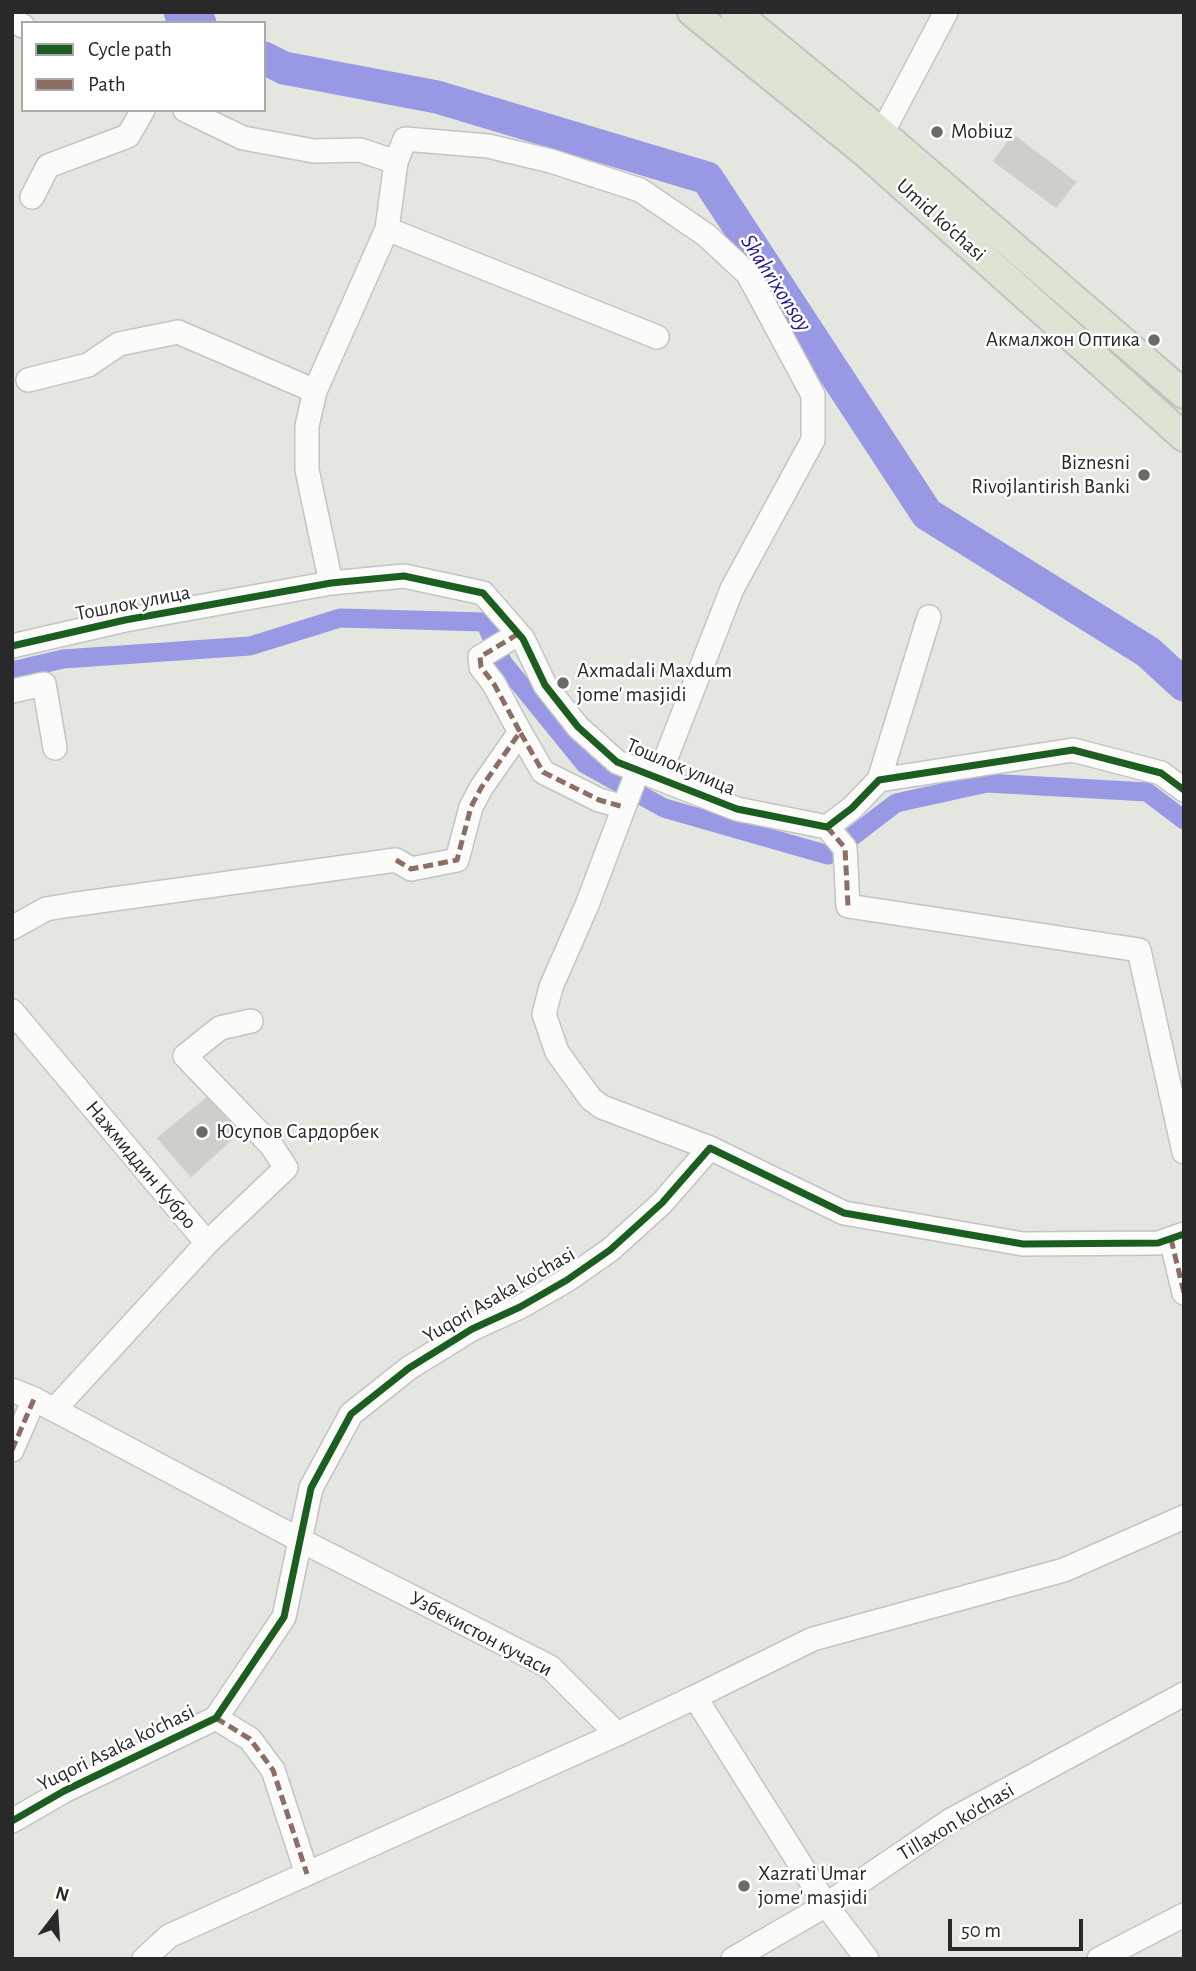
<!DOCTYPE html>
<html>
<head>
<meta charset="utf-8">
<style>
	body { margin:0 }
	#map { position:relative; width:1196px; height:1971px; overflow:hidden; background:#e4e6e0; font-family:"Alegreya Sans",sans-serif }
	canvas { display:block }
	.frame { position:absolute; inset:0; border:14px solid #292929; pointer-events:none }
	.legend { position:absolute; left:21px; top:21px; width:245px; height:91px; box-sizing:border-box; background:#fff; border:2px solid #a9a9a9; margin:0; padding:9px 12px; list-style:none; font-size:21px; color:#292929 }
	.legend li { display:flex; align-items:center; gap:14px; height:35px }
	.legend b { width:35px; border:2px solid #a9a9a9 }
	.north { position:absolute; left:21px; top:1880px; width:70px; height:70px; -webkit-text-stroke:5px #fff; paint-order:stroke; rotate:17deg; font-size:19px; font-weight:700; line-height:28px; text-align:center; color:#292929 }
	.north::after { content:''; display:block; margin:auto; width:24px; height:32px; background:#292929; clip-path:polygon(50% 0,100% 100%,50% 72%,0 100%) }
	.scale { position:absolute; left:948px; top:1919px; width:135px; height:32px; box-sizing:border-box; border:4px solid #292929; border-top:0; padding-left:9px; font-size:21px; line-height:24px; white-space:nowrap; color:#292929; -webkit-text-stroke:5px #fff; paint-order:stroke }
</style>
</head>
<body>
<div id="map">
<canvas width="1196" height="1971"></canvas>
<div class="frame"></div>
<ul class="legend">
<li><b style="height:9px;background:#1b5e20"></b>Cycle path</li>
<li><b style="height:9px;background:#8d6e63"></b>Path</li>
</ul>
<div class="north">N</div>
<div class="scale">50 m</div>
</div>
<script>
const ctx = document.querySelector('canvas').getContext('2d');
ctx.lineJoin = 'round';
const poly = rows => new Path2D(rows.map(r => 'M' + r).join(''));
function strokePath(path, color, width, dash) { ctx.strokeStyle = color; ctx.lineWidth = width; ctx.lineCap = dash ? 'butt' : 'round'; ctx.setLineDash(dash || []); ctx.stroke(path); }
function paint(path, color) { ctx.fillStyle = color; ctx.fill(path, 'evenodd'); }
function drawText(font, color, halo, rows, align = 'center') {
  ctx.font = font + ' "Alegreya Sans",sans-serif'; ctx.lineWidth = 5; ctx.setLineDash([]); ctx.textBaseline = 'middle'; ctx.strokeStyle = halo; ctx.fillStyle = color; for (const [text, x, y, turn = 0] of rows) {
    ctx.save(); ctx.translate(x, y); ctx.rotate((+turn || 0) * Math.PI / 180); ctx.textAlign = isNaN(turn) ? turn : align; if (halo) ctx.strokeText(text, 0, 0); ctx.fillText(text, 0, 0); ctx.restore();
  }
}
const canal = poly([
	[12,671,63,659,250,646,340,618,485,622,503,663,585,764,664,808,828,855,896,803,987,783,1147,792,1184,820]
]);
const river = poly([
	[180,12,200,23],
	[264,58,284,68,437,97,707,178,927,514,1148,652,1184,685]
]);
const building = poly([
	[1013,135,1075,182,1056,207,994,161,1013,135],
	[207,1098,239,1132,191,1176,158,1138,207,1098]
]);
const minor = poly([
	[12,20,23,26],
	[185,110,243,138,314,151,360,150,396,162,387,229,315,391,307,426,307,470,331,583],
	[882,133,946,12],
	[396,162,405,139,488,146,551,161,640,190,706,235,748,274,813,395,813,440,732,589,658,778],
	[32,197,48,166,128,136,143,110],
	[387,229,657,337],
	[28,380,88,365,119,344,178,332,315,391],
	[518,634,480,657,481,667,494,684,520,732],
	[12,646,125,620,331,583,404,576,483,593,523,639,545,685,578,727,617,762,737,809,827,827,852,808,879,780,1073,750,1161,773,1184,790],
	[12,691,44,684,55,748],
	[638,770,587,905,551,987,544,1014,557,1052,591,1099,602,1107,710,1148],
	[879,780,929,617],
	[827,827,845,848,848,906,1139,950,1184,1152],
	[12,928,46,909,70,905,396,860,411,869,457,860,471,807,481,788,520,732,543,772,599,800,624,807],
	[12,1011,207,1243,54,1410],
	[1171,1239,1184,1293],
	[207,1243,286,1168,271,1145,185,1056,220,1028,251,1021],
	[12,1390,34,1399,300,1540,550,1667,617,1734,695,1697,826,1905,867,1959],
	[12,1450,34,1399],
	[695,1697,813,1639,1064,1570,1184,1517],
	[216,1718,250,1739,273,1770,307,1874],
	[12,1821,64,1791,216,1718,284,1617,311,1488,351,1414,409,1368,472,1329,520,1307,567,1280,610,1250,662,1203,710,1148,844,1213,1023,1244,1158,1243,1184,1234],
	[144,1959,169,1936,617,1734],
	[733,1959,826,1905,951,1820,1184,1694],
	[1099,1959,1184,1915]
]);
const major = poly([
	[692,12,867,154,1184,437],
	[735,12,882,133,1184,394]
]);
const quiet = poly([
	[518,634,480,657,481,667,494,684,520,732],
	[827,827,845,848,848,906],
	[396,860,411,869,457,860,471,807,481,788,520,732,543,772,599,800,624,807],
	[1171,1239,1184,1293],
	[12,1450,34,1399],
	[216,1718,250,1739,273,1770,307,1874]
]);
const cycleway = poly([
	[12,646,125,620,331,583,404,576,483,593,523,639,545,685,578,727,617,762,737,809,827,827,852,808,879,780,1073,750,1161,773,1184,790],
	[12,1821,64,1791,216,1718,284,1617,311,1488,351,1414,409,1368,472,1329,520,1307,567,1280,610,1250,662,1203,710,1148,844,1213,1023,1244,1158,1243,1184,1234]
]);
const markers = [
	[937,132,7,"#6a6b69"],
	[1154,340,7,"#6a6b69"],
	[1144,475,7,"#6a6b69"],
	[563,683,7,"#6a6b69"],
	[202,1132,7,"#6a6b69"],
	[744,1886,7,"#6a6b69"]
];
const poiNames = [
	["Mobiuz",951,132],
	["Акмалжон Оптика",1140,340,"right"],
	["Biznesni",1130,463,"right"],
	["Rivojlantirish Banki",1130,487,"right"],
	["Axmadali Maxdum",577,671],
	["jome' masjidi",577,695],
	["Юсупов Сардорбек",216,1132],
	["Xazrati Umar",758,1874],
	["jome' masjidi",758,1898]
];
const streetNames = [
	["Umid ko'chasi",941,220,42],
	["Тошлок улица",133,603,-11],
	["Тошлок улица",681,767,23],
	["Нажмиддин Кубро",141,1165,50],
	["Yuqori Asaka ko'chasi",499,1295,-30],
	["Узбекистон кучаси",481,1634,28],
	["Yuqori Asaka ko'chasi",116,1748,-26],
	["Tillaxon ko'chasi",956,1822,-31]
];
const waterNames = [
	["Shahrixonsoy",776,283,57]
];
strokePath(canal, '#9898e4', 19);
strokePath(river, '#9898e4', 33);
paint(building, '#cecfcb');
strokePath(building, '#cfd1cc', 2);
strokePath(minor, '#c5c4c5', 26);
strokePath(major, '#c3c3c1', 32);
strokePath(minor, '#fbfbfa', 23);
strokePath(major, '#dce4d4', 28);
strokePath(quiet, '#8d6e63', 5, [10, 5]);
strokePath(cycleway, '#1b5e20', 7);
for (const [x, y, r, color] of markers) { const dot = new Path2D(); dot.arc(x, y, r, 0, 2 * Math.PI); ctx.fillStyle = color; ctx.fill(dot); strokePath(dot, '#fff', 2.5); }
drawText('21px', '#292929', '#fff', poiNames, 'left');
drawText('21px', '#292929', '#fff', streetNames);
drawText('italic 23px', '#23178f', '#fff', waterNames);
</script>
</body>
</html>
